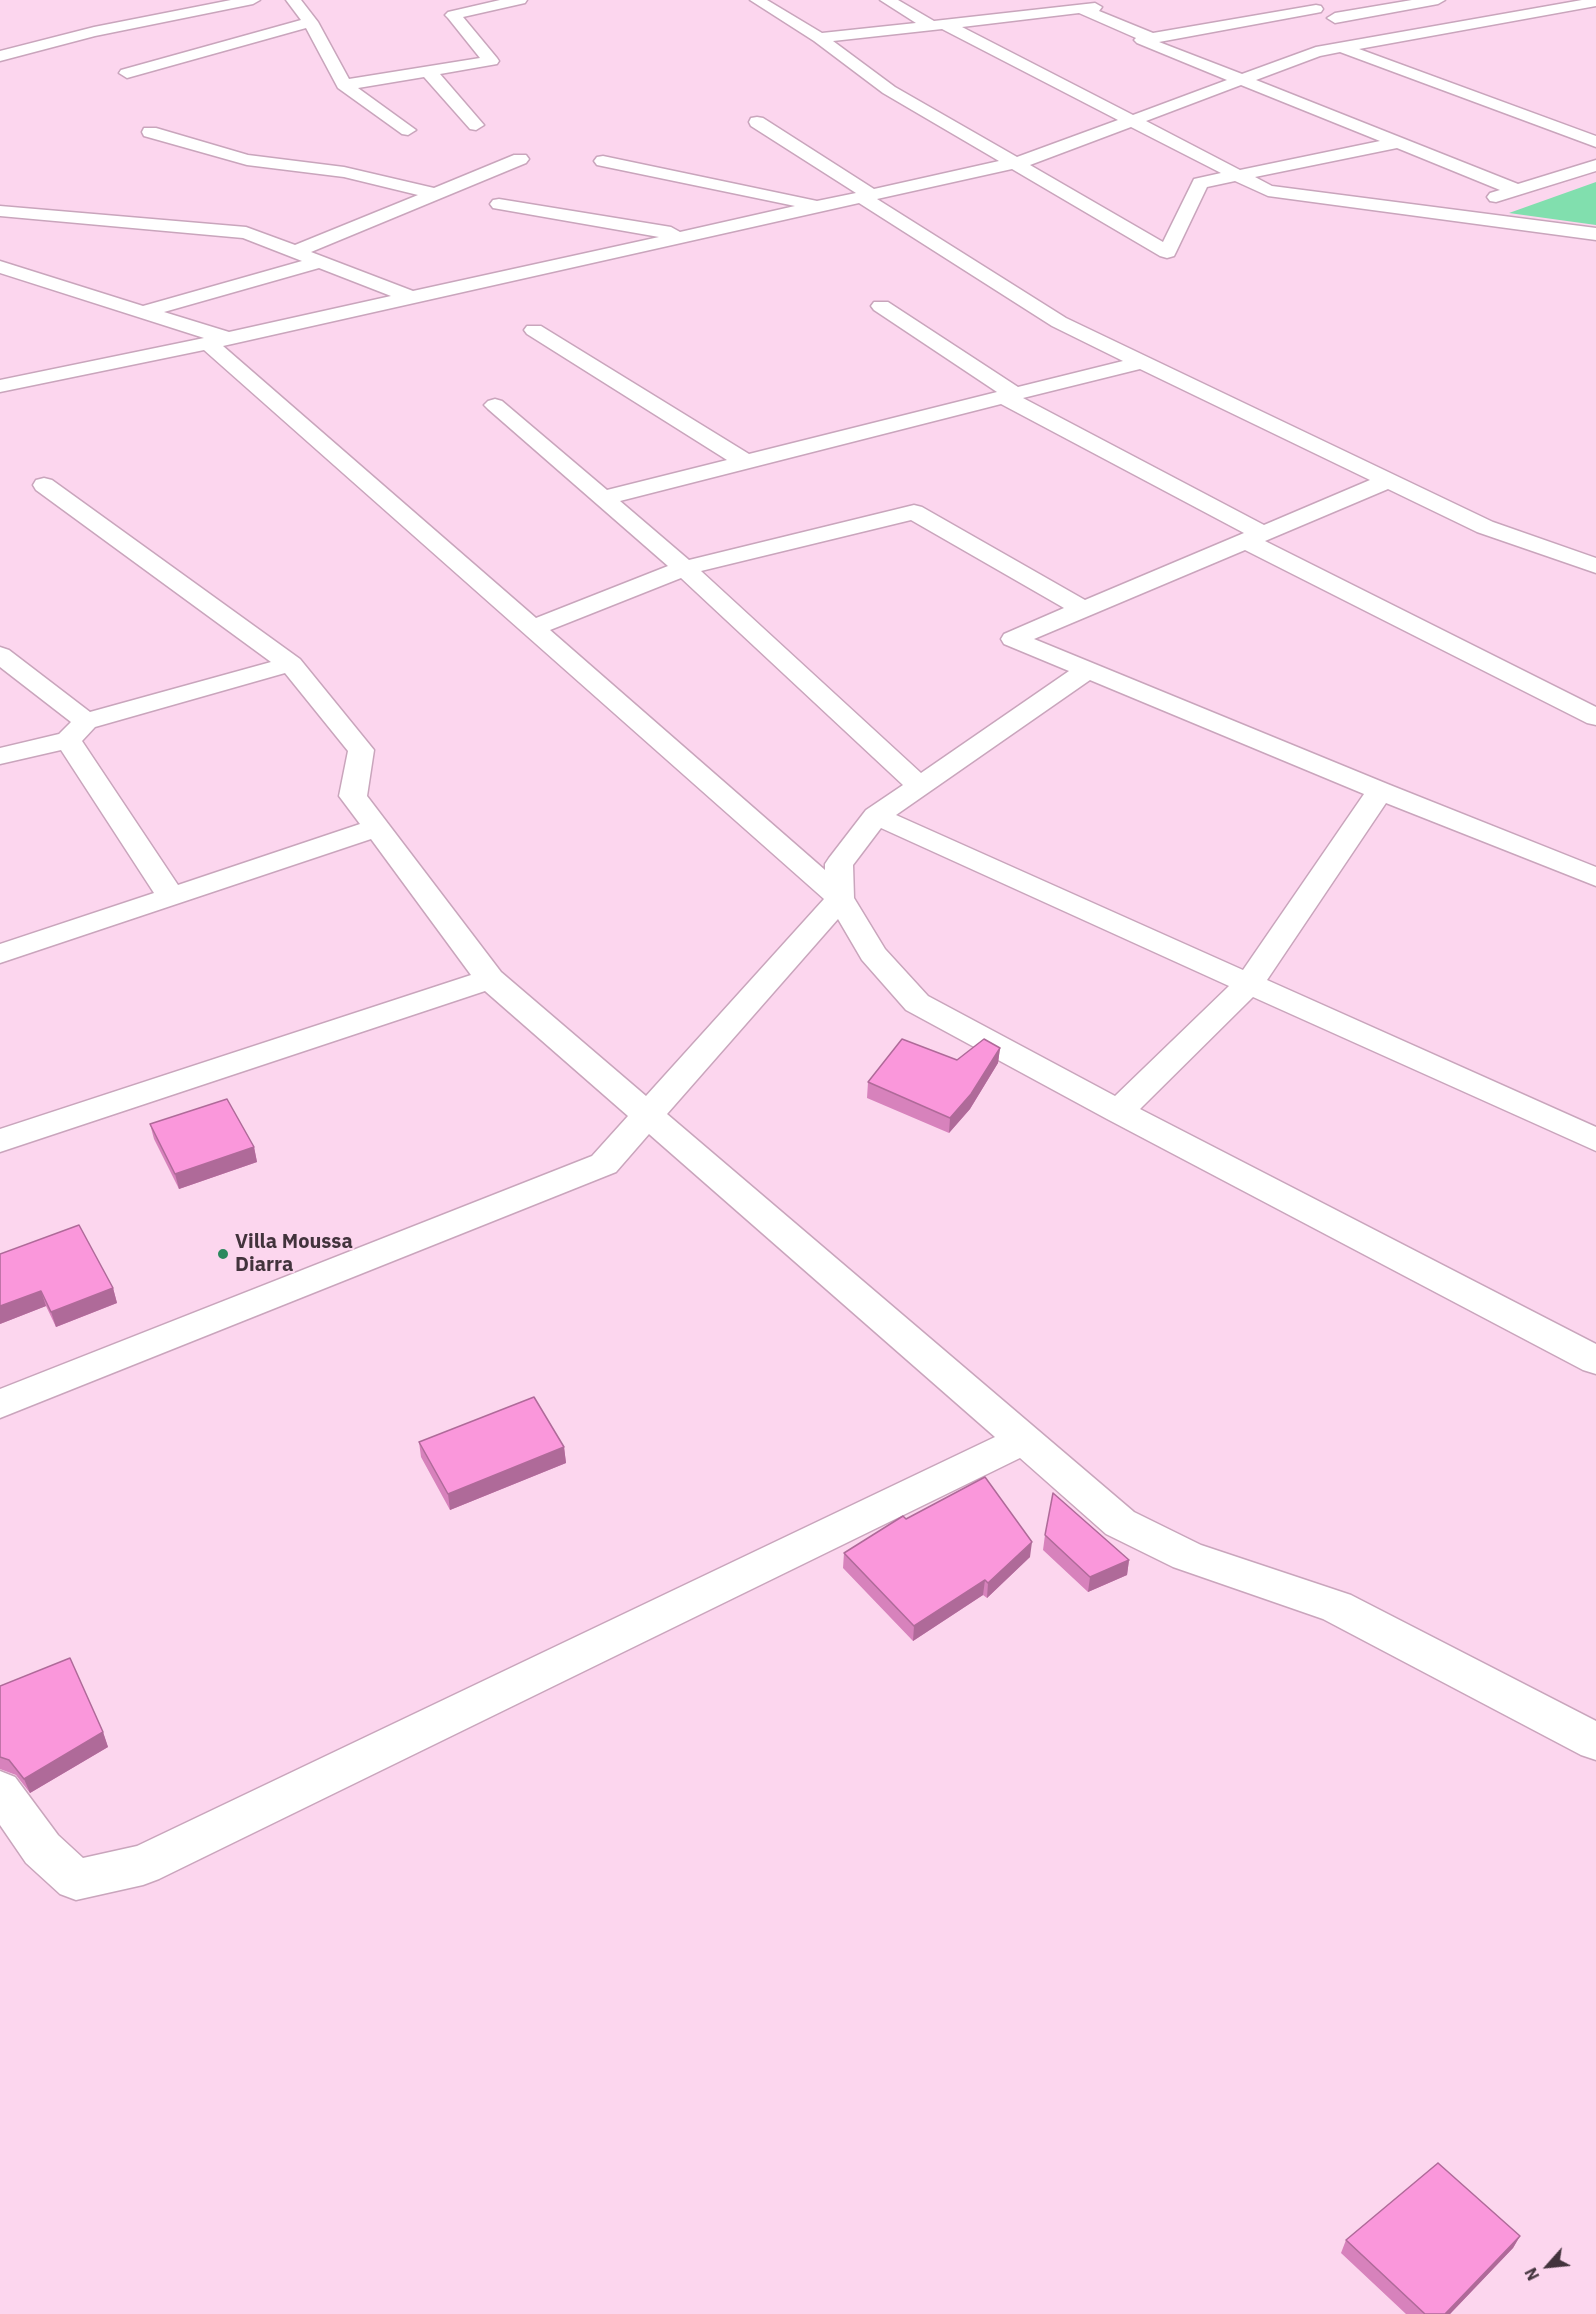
<!DOCTYPE html>
<html>
<head>
<meta charset="utf-8">
<style>
	body { margin:0 }
	#map { position:relative; width:1596px; height:2314px; overflow:hidden; background:#fcd6ee; font-family:"IBM Plex Sans",sans-serif }
	canvas { display:block }
	.north { position:absolute; left:1518px; top:2236px; width:60px; height:60px; -webkit-text-stroke:4px #fcd6ee; paint-order:stroke; rotate:243deg; font-size:16px; font-weight:700; line-height:24px; text-align:center; color:#42333c }
	.north::after { content:''; display:block; margin:auto; width:21px; height:27px; background:#42333c; clip-path:polygon(50% 0,100% 100%,50% 72%,0 100%) }
</style>
</head>
<body>
<div id="map">
<canvas width="1596" height="2314"></canvas>
<div class="north">N</div>
</div>
<script>
const ctx = document.querySelector('canvas').getContext('2d');
ctx.lineJoin = 'round';
function paint(path, color) { ctx.fillStyle = color; ctx.fill(path, 'evenodd'); }
const poly = rows => new Path2D(rows.map(r => 'M' + r).join(''));
function strokePath(path, color, width, dash) { ctx.strokeStyle = color; ctx.lineWidth = width; ctx.lineCap = dash ? 'butt' : 'round'; ctx.setLineDash(dash || []); ctx.stroke(path); }
function drawText(font, color, halo, rows, align = 'center') {
  ctx.font = font + ' "IBM Plex Sans",sans-serif'; ctx.lineWidth = 4.5; ctx.setLineDash([]); ctx.textBaseline = 'middle'; ctx.strokeStyle = halo; ctx.fillStyle = color; for (const [text, x, y, turn = 0] of rows) {
    ctx.save(); ctx.translate(x, y); ctx.rotate((+turn || 0) * Math.PI / 180); ctx.textAlign = isNaN(turn) ? turn : align; if (halo) ctx.strokeText(text, 0, 0); ctx.fillText(text, 0, 0); ctx.restore();
  }
}
const green = poly([
	[1596,182,1596,225,1509,213]
]);
const street = poly([
	[231,0,260,0,253,4,95,36,0,61,0,51,94,27,231,0],
	[286,0,301,0,318,22,349,79,480,58,448,18,445,15,448,12,500,0,527,0,525,3,463,17,497,58,499,61,497,64,440,74,484,125,476,130,470,129,424,77,358,88,416,130,408,135,402,134,338,88,306,28,127,78,119,73,121,70,301,20,286,0],
	[750,0,767,0,822,33,916,23,880,0,898,0,934,21,1095,3,1102,7,1099,11,1153,33,1316,5,1321,6,1323,9,1321,12,1316,13,1159,42,1242,74,1316,47,1582,0,1596,0,1596,6,1359,49,1596,136,1596,147,1340,52,1320,56,1256,80,1518,184,1596,160,1596,171,1496,202,1490,201,1487,197,1490,193,1500,190,1397,148,1255,177,1272,186,1596,228,1596,240,1268,196,1235,181,1207,187,1176,252,1174,256,1167,258,1160,256,1012,169,877,199,1066,318,1493,522,1596,558,1596,573,1477,532,1388,489,1265,541,1596,707,1596,725,1587,723,1245,550,1034,639,1390,785,1596,867,1596,886,1386,803,1267,980,1596,1127,1596,1151,1253,997,1140,1109,1596,1344,1596,1374,1583,1370,1107,1119,906,1010,862,960,838,919,667,1114,1134,1512,1201,1545,1351,1595,1596,1721,1596,1760,1581,1755,1323,1619,1173,1567,1106,1534,1020,1458,159,1879,143,1885,76,1900,60,1894,26,1863,0,1825,0,1771,15,1777,58,1835,83,1858,137,1846,995,1437,649,1134,616,1172,0,1418,0,1389,592,1156,628,1116,485,991,0,1152,0,1129,471,975,371,839,0,963,0,944,154,893,61,750,0,764,0,748,59,734,71,722,0,667,0,647,9,650,90,712,271,662,36,490,33,485,36,480,44,478,52,480,300,659,374,750,367,796,501,972,646,1096,824,899,204,350,0,392,0,380,204,338,0,273,0,261,143,306,302,261,243,238,0,216,0,206,246,227,295,245,418,195,344,177,247,165,144,136,142,132,144,128,156,128,248,155,344,167,434,188,514,155,526,155,529,159,526,163,311,252,413,291,659,237,493,208,490,204,493,200,499,199,671,227,680,232,795,206,597,165,594,161,597,157,603,156,817,201,856,193,751,126,749,122,751,118,757,117,763,118,874,189,999,161,883,93,814,41,750,0],
	[1079,13,1136,38,1134,40,1137,43,1227,80,1133,115,962,27,1079,13],
	[942,29,1118,120,1017,157,895,87,833,41,942,29],
	[1241,85,1380,141,1240,170,1146,121,1241,85],
	[1131,127,1221,173,1194,179,1163,242,1030,165,1131,127],
	[859,203,1052,326,1123,361,1018,387,888,302,874,302,871,306,874,310,997,392,749,454,541,326,527,326,524,330,527,334,727,460,607,490,502,401,495,399,488,401,484,405,488,409,668,566,536,618,223,346,859,203],
	[319,268,391,296,229,332,164,312,319,268],
	[1140,369,1370,480,1264,525,1023,398,1140,369],
	[1001,404,1244,533,1085,600,922,507,914,505,689,560,620,501,1001,404],
	[911,520,1064,608,1004,634,1001,639,1004,644,1069,671,921,773,701,571,911,520],
	[681,578,903,785,866,810,829,858,825,864,825,870,550,630,681,578],
	[285,673,348,751,339,796,360,824,178,885,82,741,95,727,285,673],
	[1090,680,1364,794,1243,970,896,815,1090,680],
	[881,828,1229,986,1115,1096,928,996,885,949,854,898,853,865,881,828],
	[1412,0,1445,0,1438,4,1335,23,1327,18,1335,13,1412,0]
]);
const wall = poly([
	[1000,1048,998,1063,970,1109,949,1133,867,1098,868,1082,957,1060],
	[150,1124,254,1147,257,1162,179,1189,154,1139],
	[0,1254,113,1288,117,1303,56,1327,46,1306,0,1324],
	[419,1442,564,1447,566,1463,450,1510,421,1457],
	[906,1519,1030,1557,987,1598,983,1595,913,1641,843,1568,844,1553],
	[1045,1535,1129,1560,1127,1575,1088,1592,1043,1550],
	[0,1686,103,1732,108,1747,30,1793,16,1775,0,1769],
	[1520,2236,1513,2248,1450,2314,1406,2314,1341,2253,1346,2240]
]);
const shadedWall = poly([
	[1000,1048,998,1063,970,1109,949,1133,950,1118],
	[254,1147,257,1162,179,1189,175,1174],
	[113,1288,117,1303,56,1327,51,1312],
	[41,1291,46,1306,0,1324,0,1306],
	[564,1447,566,1463,450,1510,448,1494],
	[1032,1542,1030,1557,987,1598,988,1583],
	[1129,1560,1127,1575,1088,1592,1090,1577],
	[985,1580,983,1595,913,1641,914,1626],
	[103,1732,108,1747,30,1793,24,1779],
	[1520,2236,1513,2248,1450,2314,1445,2314]
]);
const building = poly([
	[902,1039,957,1060,984,1039,1000,1048,971,1094,950,1118,868,1082,902,1039],
	[227,1099,254,1147,175,1174,150,1124,227,1099],
	[79,1225,113,1288,51,1312,41,1291,0,1306,0,1254,79,1225],
	[534,1397,564,1447,448,1494,419,1442,534,1397],
	[985,1477,1032,1542,988,1583,985,1580,914,1626,844,1553,903,1516,906,1519,985,1477],
	[1053,1493,1129,1560,1090,1577,1045,1535,1053,1493],
	[70,1658,103,1732,24,1779,9,1760,0,1757,0,1686,70,1658],
	[1438,2163,1520,2236,1445,2314,1425,2314,1346,2240,1438,2163]
]);
const markers = [
	[223,1254,6,"#2c885e"]
];
const poiNames = [
	["Villa Moussa",235,1242],
	["Diarra",235,1265]
];
paint(green, '#81dfae');
strokePath(street, '#c9a5bc', 3);
paint(street, '#fff');
paint(wall, '#d782bc');
paint(shadedWall, '#af6a99');
paint(building, '#fa97db');
strokePath(building, '#af6a99', 1.5);
for (const [x, y, r, color] of markers) { const dot = new Path2D(); dot.arc(x, y, r, 0, 2 * Math.PI); ctx.fillStyle = color; ctx.fill(dot); strokePath(dot, '#fcd6ee', 2); }
drawText('bold 20px', '#42333c', '#fcd6ee', poiNames, 'left');
</script>
</body>
</html>
